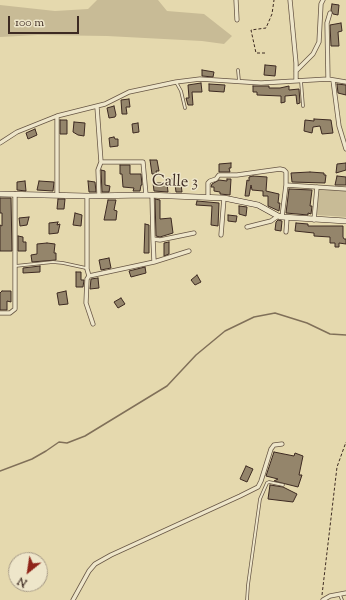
<!DOCTYPE html>
<html>
<head>
<meta charset="utf-8">
<style>
	body { margin:0 }
	#map { position:relative; width:346px; height:600px; overflow:hidden; background:#e5d9ae; font-family:"Sorts Mill Goudy",serif }
	canvas { display:block }
	.north { position:absolute; left:8px; top:552px; width:40px; height:40px; box-sizing:border-box; background:#eee6ca; border:1px solid #a79b87; border-radius:50%; rotate:210deg; font-size:11px; font-weight:700; line-height:16px; text-align:center; color:#3d2a22 }
	.north::after { content:''; display:block; margin:auto; width:14px; height:18px; background:#8f2418; clip-path:polygon(50% 0,100% 100%,50% 72%,0 100%) }
	.scale { position:absolute; left:8px; top:16px; width:71px; height:18px; box-sizing:border-box; border:2px solid #3d2a22; border-top:0; padding-left:5px; font-size:12px; line-height:14px; white-space:nowrap; color:#3d2a22; -webkit-text-stroke:3px #eee6ca; paint-order:stroke }
</style>
</head>
<body>
<div id="map">
<canvas width="346" height="600"></canvas>
<div class="north">N</div>
<div class="scale">100 m</div>
</div>
<script>
const ctx = document.querySelector('canvas').getContext('2d');
ctx.lineJoin = 'round';
function paint(path, color) { ctx.fillStyle = color; ctx.fill(path, 'evenodd'); }
const poly = rows => new Path2D(rows.map(r => 'M' + r).join(''));
function strokePath(path, color, width, dash) { ctx.strokeStyle = color; ctx.lineWidth = width; ctx.lineCap = dash ? 'butt' : 'round'; ctx.setLineDash(dash || []); ctx.stroke(path); }
function drawText(font, color, halo, rows, align = 'center') {
  ctx.font = font + ' "Sorts Mill Goudy",serif'; ctx.lineWidth = 3; ctx.setLineDash([]); ctx.textBaseline = 'middle'; ctx.strokeStyle = halo; ctx.fillStyle = color; for (const [text, x, y, turn = 0] of rows) {
    ctx.save(); ctx.translate(x, y); ctx.rotate((+turn || 0) * Math.PI / 180); ctx.textAlign = isNaN(turn) ? turn : align; if (halo) ctx.strokeText(text, 0, 0); ctx.fillText(text, 0, 0); ctx.restore();
  }
}
const green = poly([
	[97,0,158,0,167,11,204,14,232,36,224,44,202,41,107,36,38,35,0,37,0,5,55,11,88,9],
	[319,189,346,191,346,217,317,215]
]);
const stream = poly([
	[0,471,32,459,46,451,59,442,67,443,85,436,167,386,196,355,225,331,254,317,275,313,307,323,330,334,346,335]
]);
const building = poly([
	[332,4,339,5,338,15,333,14,331,10,332,4],
	[341,23,342,31,338,32,339,46,331,46,330,25,341,23],
	[265,65,276,66,275,76,264,75,265,65],
	[202,70,214,72,213,77,202,76,202,70],
	[201,83,202,92,192,92,193,105,188,105,186,98,189,98,188,85,201,83],
	[209,84,225,85,224,92,209,91,209,84],
	[337,84,346,85,346,95,338,93,337,84],
	[253,86,269,86,269,88,280,88,289,86,289,90,299,89,300,103,297,104,296,95,285,96,285,102,281,103,281,96,257,95,257,92,253,92,253,86],
	[129,99,130,107,126,107,127,114,122,114,121,100,129,99],
	[114,106,116,115,115,117,109,118,107,108,114,106],
	[314,119,331,120,333,133,322,134,320,126,313,127,312,133,304,131,305,120,314,121,314,119],
	[60,120,67,120,67,134,60,134,60,120],
	[74,122,85,123,84,136,78,135,73,132,74,122],
	[138,123,139,132,133,133,132,124,138,123],
	[35,129,37,135,28,139,26,133,35,129],
	[114,137,115,139,118,139,118,146,110,147,109,138,114,137],
	[150,160,157,160,159,171,156,171,157,174,152,174,150,160],
	[231,163,231,168,229,168,230,172,219,172,219,164,231,163],
	[346,163,346,170,336,173,337,164,346,163],
	[120,165,130,165,130,174,141,174,142,185,141,185,140,191,133,191,134,188,123,187,122,174,120,174,120,165],
	[101,170,105,171,105,185,110,186,109,192,102,192,101,170],
	[310,172,324,173,324,175,326,175,325,183,292,182,291,173,310,172],
	[253,176,267,177,266,191,279,194,278,203,280,203,279,211,268,206,268,196,263,196,263,191,252,190,251,185,249,196,245,196,247,180,249,181,249,177,253,176],
	[337,176,346,177,346,185,335,185,337,176],
	[167,179,175,179,175,183,167,183,168,192,154,191,153,183,167,183,167,179],
	[227,179,231,179,230,195,220,194,220,192,214,191,214,187,211,187,212,184,219,180,227,181,227,179],
	[25,181,26,191,17,190,17,182,25,181],
	[39,181,54,182,53,191,37,190,39,181],
	[88,181,95,182,96,192,89,192,88,181],
	[175,184,181,184,182,192,176,192,175,184],
	[289,189,312,190,310,206,312,206,311,214,308,213,308,215,286,213,289,189],
	[0,198,11,198,12,251,0,251,0,225,2,226,2,213,0,213,0,198],
	[58,199,65,199,64,209,57,209,58,199],
	[155,199,160,200,160,219,171,218,173,233,160,237,156,236,155,199],
	[108,200,116,200,114,210,117,211,116,220,104,220,108,200],
	[197,201,219,203,218,226,211,225,212,206,196,205,197,201],
	[239,206,247,207,246,216,239,214,239,206],
	[75,213,82,215,81,226,73,225,75,213],
	[228,215,237,216,236,222,228,221,228,215],
	[29,217,27,225,20,226,19,218,29,217],
	[278,220,282,221,281,231,275,230,276,222,278,220],
	[58,222,57,225,60,224,58,233,49,234,49,223,58,222],
	[296,223,308,224,308,226,343,226,343,237,344,239,346,239,346,244,339,243,339,247,335,247,335,243,330,243,330,237,314,236,314,233,295,231,296,223],
	[145,224,149,225,149,253,144,253,145,224],
	[18,236,23,237,23,242,26,242,26,251,18,251,18,236],
	[169,242,169,254,164,256,164,243,169,242],
	[47,243,55,244,54,253,56,253,56,260,32,262,31,255,37,254,37,244,47,243],
	[109,258,111,268,101,270,99,260,109,258],
	[40,266,40,272,23,273,23,268,40,266],
	[145,267,146,273,131,277,129,271,145,267],
	[76,272,81,272,81,280,84,280,83,287,76,287,76,272],
	[197,275,201,282,195,285,191,280,197,275],
	[98,278,99,288,90,289,91,279,98,278],
	[2,291,11,291,11,302,7,301,7,310,0,310,0,293,2,291],
	[66,291,68,304,59,305,57,293,66,291],
	[121,298,125,304,118,308,114,302,121,298],
	[274,452,294,456,295,453,303,456,299,475,302,475,298,487,274,481,278,479,266,476,274,452],
	[246,466,253,469,247,482,240,479,246,466],
	[270,485,283,487,297,494,293,502,268,499,270,485]
]);
const path = poly([
	[265,53,256,53,251,30,266,28,272,14,274,0],
	[322,595,337,467,346,442]
]);
const lane = poly([
	[238,70,239,81],
	[301,81,303,106],
	[176,82,181,91,185,108],
	[15,266,53,262,63,263,86,268],
	[340,595,342,600],
	[247,600,248,585,260,499,267,483,269,482,283,485]
]);
const street = poly([
	[236,0,237,20],
	[290,0,296,63,296,81],
	[296,71,313,54,319,42,321,4,323,0],
	[328,79,327,23,330,13],
	[333,80,339,126,346,149],
	[97,107,101,162,98,170,99,195],
	[0,143,17,132,57,116,105,104,129,92,176,82,200,79,261,83,328,79,346,82],
	[101,162,143,162,146,195],
	[286,185,346,189],
	[57,194,57,116],
	[152,195,153,239,154,262],
	[87,196,87,269,89,276,87,279,86,303,93,324],
	[208,197,208,183,210,181,216,179,219,175,237,175,280,169,284,170,286,172,286,185,282,217],
	[314,220,317,187],
	[247,227,271,221,278,216],
	[286,232,287,218],
	[221,235,224,198],
	[153,239,160,240,194,233],
	[89,276,154,262,189,251],
	[0,313,10,313,15,309,15,194],
	[73,600,89,571,95,564,111,555,240,496,258,487,261,481,271,449,274,445,282,444],
	[323,600,330,596,346,593]
]);
const secondary = poly([
	[0,194,87,196,146,195,224,198,258,205,278,216,282,217,346,221]
]);
const streetNames = [
	["Calle 3",175,183,2]
];
paint(green, '#c8bb96');
strokePath(stream, '#807059', 1.5);
paint(building, '#94856b');
strokePath(building, '#3d2a22', 1);
strokePath(lane, '#675645', 3.5);
strokePath(street, '#675645', 5);
strokePath(secondary, '#3d2a22', 6);
strokePath(path, '#3d2a22', 1, [3, 2]);
strokePath(lane, '#eee6ca', 2);
strokePath(street, '#eee6ca', 3.5);
strokePath(secondary, '#eee6ca', 5);
drawText('16px', '#3d2a22', '#eee6ca', streetNames);
</script>
</body>
</html>
